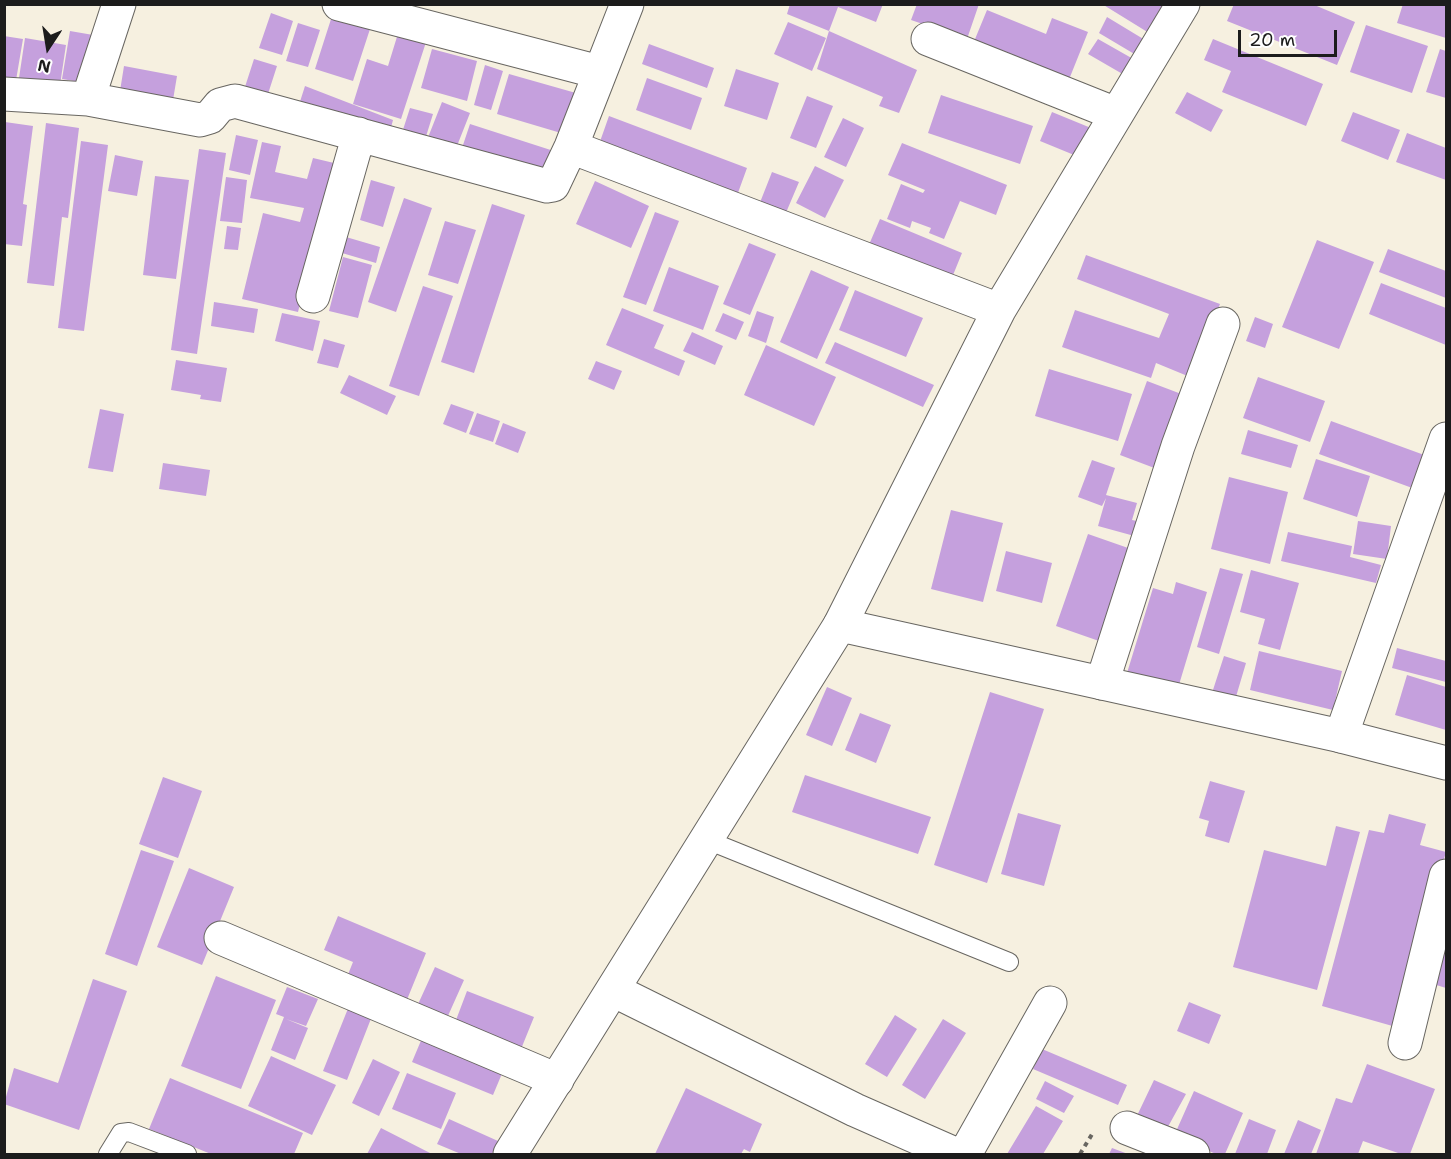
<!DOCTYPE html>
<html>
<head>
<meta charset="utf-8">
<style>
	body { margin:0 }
	#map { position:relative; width:1451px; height:1159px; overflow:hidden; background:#f6f0e0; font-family:"Shantell Sans",sans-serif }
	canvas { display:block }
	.frame { position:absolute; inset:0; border:6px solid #1c1c1c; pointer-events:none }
	.north { position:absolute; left:18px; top:18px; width:60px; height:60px; -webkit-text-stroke:4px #fff; paint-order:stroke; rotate:192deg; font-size:16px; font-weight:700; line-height:24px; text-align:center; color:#1c1c1c }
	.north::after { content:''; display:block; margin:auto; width:21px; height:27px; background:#1c1c1c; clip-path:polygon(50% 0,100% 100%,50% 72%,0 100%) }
	.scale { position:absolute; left:1238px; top:30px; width:99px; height:27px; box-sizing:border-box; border:3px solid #1c1c1c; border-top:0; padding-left:8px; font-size:18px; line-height:21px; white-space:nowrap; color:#1c1c1c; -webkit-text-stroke:4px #fff; paint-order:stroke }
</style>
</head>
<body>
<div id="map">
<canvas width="1451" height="1159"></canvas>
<div class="frame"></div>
<div class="north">N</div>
<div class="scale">20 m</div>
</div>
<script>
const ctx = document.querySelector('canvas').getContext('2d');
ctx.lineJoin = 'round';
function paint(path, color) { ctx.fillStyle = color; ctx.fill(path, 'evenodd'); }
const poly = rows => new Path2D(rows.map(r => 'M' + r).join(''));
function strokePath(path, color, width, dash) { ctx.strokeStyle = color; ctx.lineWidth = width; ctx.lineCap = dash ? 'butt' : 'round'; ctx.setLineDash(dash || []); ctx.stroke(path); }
const building = poly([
	[790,4,883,4,876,22,838,7,829,31,787,14],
	[917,4,979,4,967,39,911,20],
	[1102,4,1166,4,1149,33],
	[1234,4,1312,4,1355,22,1337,65,1227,21],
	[1403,4,1446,4,1446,38,1397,23],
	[987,10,1046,34,1052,18,1088,32,1068,82,973,44],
	[271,13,293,21,282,55,259,48],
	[332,16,370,29,353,81,315,69],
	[1107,17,1145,40,1136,55,1099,33],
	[788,22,826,38,812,71,774,54],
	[298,23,320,30,308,67,286,61],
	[1366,25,1428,46,1412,93,1350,72],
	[400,27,428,36,401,119,353,104,367,59,388,66],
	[70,31,99,36,92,84,62,79],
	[829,31,917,70,899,113,879,106,883,97,817,69],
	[4,36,23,39,14,92,4,90],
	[25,38,66,45,60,85,19,78],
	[1098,39,1135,60,1126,76,1088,54],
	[1213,39,1323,84,1306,126,1222,92,1231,71,1204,60],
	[649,44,714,68,707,88,642,64],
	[432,49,477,61,467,101,421,88],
	[1440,49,1446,51,1446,98,1426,92],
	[254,59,277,66,267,97,244,90],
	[485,65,503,71,491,110,474,105],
	[124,66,177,76,173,100,120,91],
	[736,69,779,83,767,120,724,106],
	[509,74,583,95,571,136,497,114],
	[647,78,702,98,691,130,636,110],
	[305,86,393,120,388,139,297,111],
	[1187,92,1223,110,1211,132,1175,113],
	[941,95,1033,126,1020,164,928,133],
	[807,96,833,106,816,148,790,138],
	[442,102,470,113,455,151,427,140],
	[410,108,433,114,423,146,400,139],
	[1052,112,1091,128,1079,157,1040,141],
	[1353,112,1400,130,1388,160,1341,141],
	[609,116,747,168,735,201,597,150],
	[843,118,864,128,846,167,824,157],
	[5,122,33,126,23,204,27,205,22,246,4,244],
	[46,123,79,128,68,218,62,217,54,286,27,283],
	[470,124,560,153,552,179,461,151],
	[1407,133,1446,148,1446,180,1396,162],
	[236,135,258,140,250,175,229,170],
	[81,141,108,145,84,331,58,328],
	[262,142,281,146,275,172,307,179,313,158,334,163,298,312,242,299,263,213,300,222,304,208,250,198],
	[902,143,1007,185,996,215,960,201,944,239,929,233,931,228,912,221,910,228,887,219,901,184,923,193,925,190,888,175],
	[199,149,226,153,197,354,171,350],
	[115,155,143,161,137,196,108,191],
	[815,166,844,180,825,218,796,203],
	[772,172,799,182,785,215,759,205],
	[155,176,189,180,176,279,143,275],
	[226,177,247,180,242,223,220,221],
	[371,180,395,187,383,227,360,220],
	[595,181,649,206,631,248,576,224],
	[404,198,432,208,396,312,368,302],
	[492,204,525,215,474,373,441,362],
	[655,212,679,221,646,305,623,297],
	[880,219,962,253,951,280,868,247],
	[445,221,476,230,458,284,428,275],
	[227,226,241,228,238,250,224,249],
	[346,237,380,247,376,263,342,253],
	[1317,240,1374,262,1339,349,1282,327],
	[749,243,776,254,750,315,723,304],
	[1388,249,1446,271,1446,298,1379,272],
	[1086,255,1220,304,1190,377,1156,363,1151,378,1062,347,1075,310,1159,338,1169,314,1077,279],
	[343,257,372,265,358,318,329,311],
	[669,267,719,286,703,330,653,311],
	[811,270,849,287,817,359,780,342],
	[1381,283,1446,308,1446,345,1369,314],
	[423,286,453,296,419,396,389,386],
	[855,290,923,318,906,357,839,330],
	[214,302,258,309,254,333,211,326],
	[622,308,664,325,654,348,685,361,679,376,606,345],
	[757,311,774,317,766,343,748,336],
	[282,313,320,321,313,351,275,341],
	[723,313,744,322,736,340,715,331],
	[1255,317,1273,324,1265,348,1246,341],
	[692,332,723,346,715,365,683,351],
	[324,339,345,345,338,368,317,363],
	[835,342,934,385,923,407,825,363],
	[766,345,836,377,814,426,744,395],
	[176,360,227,368,221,402,200,399,201,395,171,390],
	[596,361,622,371,614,390,588,379],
	[1049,369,1132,394,1118,441,1035,416],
	[349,375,396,396,387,415,340,393],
	[1258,377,1325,401,1310,442,1243,418],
	[1147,381,1184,395,1157,469,1120,455],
	[451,404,474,412,466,433,443,424],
	[100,409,124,414,113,472,88,468],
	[477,413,500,421,493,442,469,434],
	[1331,421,1427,456,1415,489,1319,454],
	[503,423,526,432,518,453,495,444],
	[1248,430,1298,445,1291,468,1241,454],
	[1316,459,1370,476,1357,517,1303,499],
	[1092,460,1115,468,1106,495,1137,503,1132,520,1142,522,1138,537,1098,526,1106,498,1102,506,1078,497],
	[163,463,210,470,206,496,159,489],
	[1229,477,1288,492,1270,564,1211,549],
	[951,510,1003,523,983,602,931,589],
	[1358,521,1391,526,1387,559,1353,554],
	[1288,532,1352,546,1350,557,1381,565,1376,583,1281,561],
	[1088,534,1131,549,1099,641,1056,626],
	[1006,551,1052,563,1042,603,996,591],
	[1220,568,1243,574,1219,654,1197,647],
	[1251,570,1299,583,1280,650,1258,644,1265,619,1240,612],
	[1176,582,1207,592,1178,688,1127,673,1153,588,1173,594],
	[1397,648,1446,661,1446,682,1392,668],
	[1259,651,1342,671,1333,710,1250,690],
	[1224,656,1246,663,1235,700,1212,693],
	[1407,675,1446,687,1446,730,1395,715],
	[827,687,852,698,832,746,806,735],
	[990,692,1044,709,987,883,934,865],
	[860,713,891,725,876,763,845,750],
	[805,775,931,817,918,854,792,812],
	[163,777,202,791,178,858,139,844],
	[1210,781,1245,791,1229,843,1205,836,1209,821,1199,818],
	[1018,813,1061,825,1044,886,1001,874],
	[1389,814,1426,824,1420,845,1446,852,1396,1027,1322,1006,1369,830,1384,833],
	[1336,826,1360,832,1317,990,1233,967,1264,850,1326,866],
	[141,850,174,861,137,966,105,954],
	[189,868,234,887,202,965,157,947],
	[338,916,426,953,404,1007,345,982,353,962,324,950],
	[1446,939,1446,988,1433,984],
	[435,967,464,980,443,1027,414,1013],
	[216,976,276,1000,241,1089,181,1066],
	[93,979,127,991,79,1130,4,1104,14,1068,58,1083],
	[287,987,318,999,306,1026,286,1019,308,1028,295,1060,271,1050,284,1017,276,1014],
	[467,991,534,1017,519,1054,453,1028],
	[351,1001,374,1011,347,1080,323,1071],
	[1189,1002,1221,1015,1209,1044,1177,1031],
	[895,1015,917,1029,887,1077,865,1064],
	[943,1019,966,1033,925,1099,902,1085],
	[425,1031,506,1064,493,1095,412,1062],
	[1042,1049,1127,1085,1118,1105,1033,1069],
	[271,1056,336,1085,312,1135,248,1106],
	[373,1059,400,1072,379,1116,352,1103],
	[1367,1064,1435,1089,1410,1154,1401,1154,1363,1141,1358,1154,1316,1154,1336,1098,1352,1103],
	[407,1073,456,1093,441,1129,392,1109],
	[170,1078,303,1133,294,1154,211,1154,149,1129],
	[1154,1080,1186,1094,1164,1134,1134,1122],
	[1045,1081,1074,1096,1064,1113,1036,1099],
	[686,1088,762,1124,750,1152,744,1149,741,1154,655,1154],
	[1194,1091,1243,1113,1225,1154,1216,1154,1174,1136],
	[1036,1106,1063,1121,1043,1154,1007,1154],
	[449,1119,498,1141,492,1154,461,1154,437,1144],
	[1249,1119,1276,1130,1267,1154,1235,1154],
	[1298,1120,1321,1130,1311,1154,1284,1154],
	[381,1128,432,1154,367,1154],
	[1112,1148,1128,1154,1109,1154]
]);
const path = poly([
	[1080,1154,1094,1131]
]);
const service = poly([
	[707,840,1009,962],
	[108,1154,121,1133,129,1132,187,1154]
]);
const minor = poly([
	[339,4,599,72],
	[928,39,1116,114],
	[4,94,88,99,200,120,210,117,220,105,235,101,547,186,553,185,571,147,627,4],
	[88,99,119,4],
	[571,147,999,310],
	[313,296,359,134],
	[840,625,999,310,1183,4],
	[1102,683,1178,446,1223,324],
	[1341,736,1446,439],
	[221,938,557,1080],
	[613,990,855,1110,955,1154],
	[1405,1043,1446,876],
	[1127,1128,1193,1154],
	[965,1154,1050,1003]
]);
const tertiary = poly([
	[510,1154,840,625,1341,736,1446,763]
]);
paint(building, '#c5a0dd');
strokePath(service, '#686661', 20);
strokePath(minor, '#686661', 35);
strokePath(tertiary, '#686661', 35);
strokePath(path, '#686661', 4, [4.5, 4.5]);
strokePath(service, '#fff', 18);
strokePath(minor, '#fff', 33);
strokePath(tertiary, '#fff', 33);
</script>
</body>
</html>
